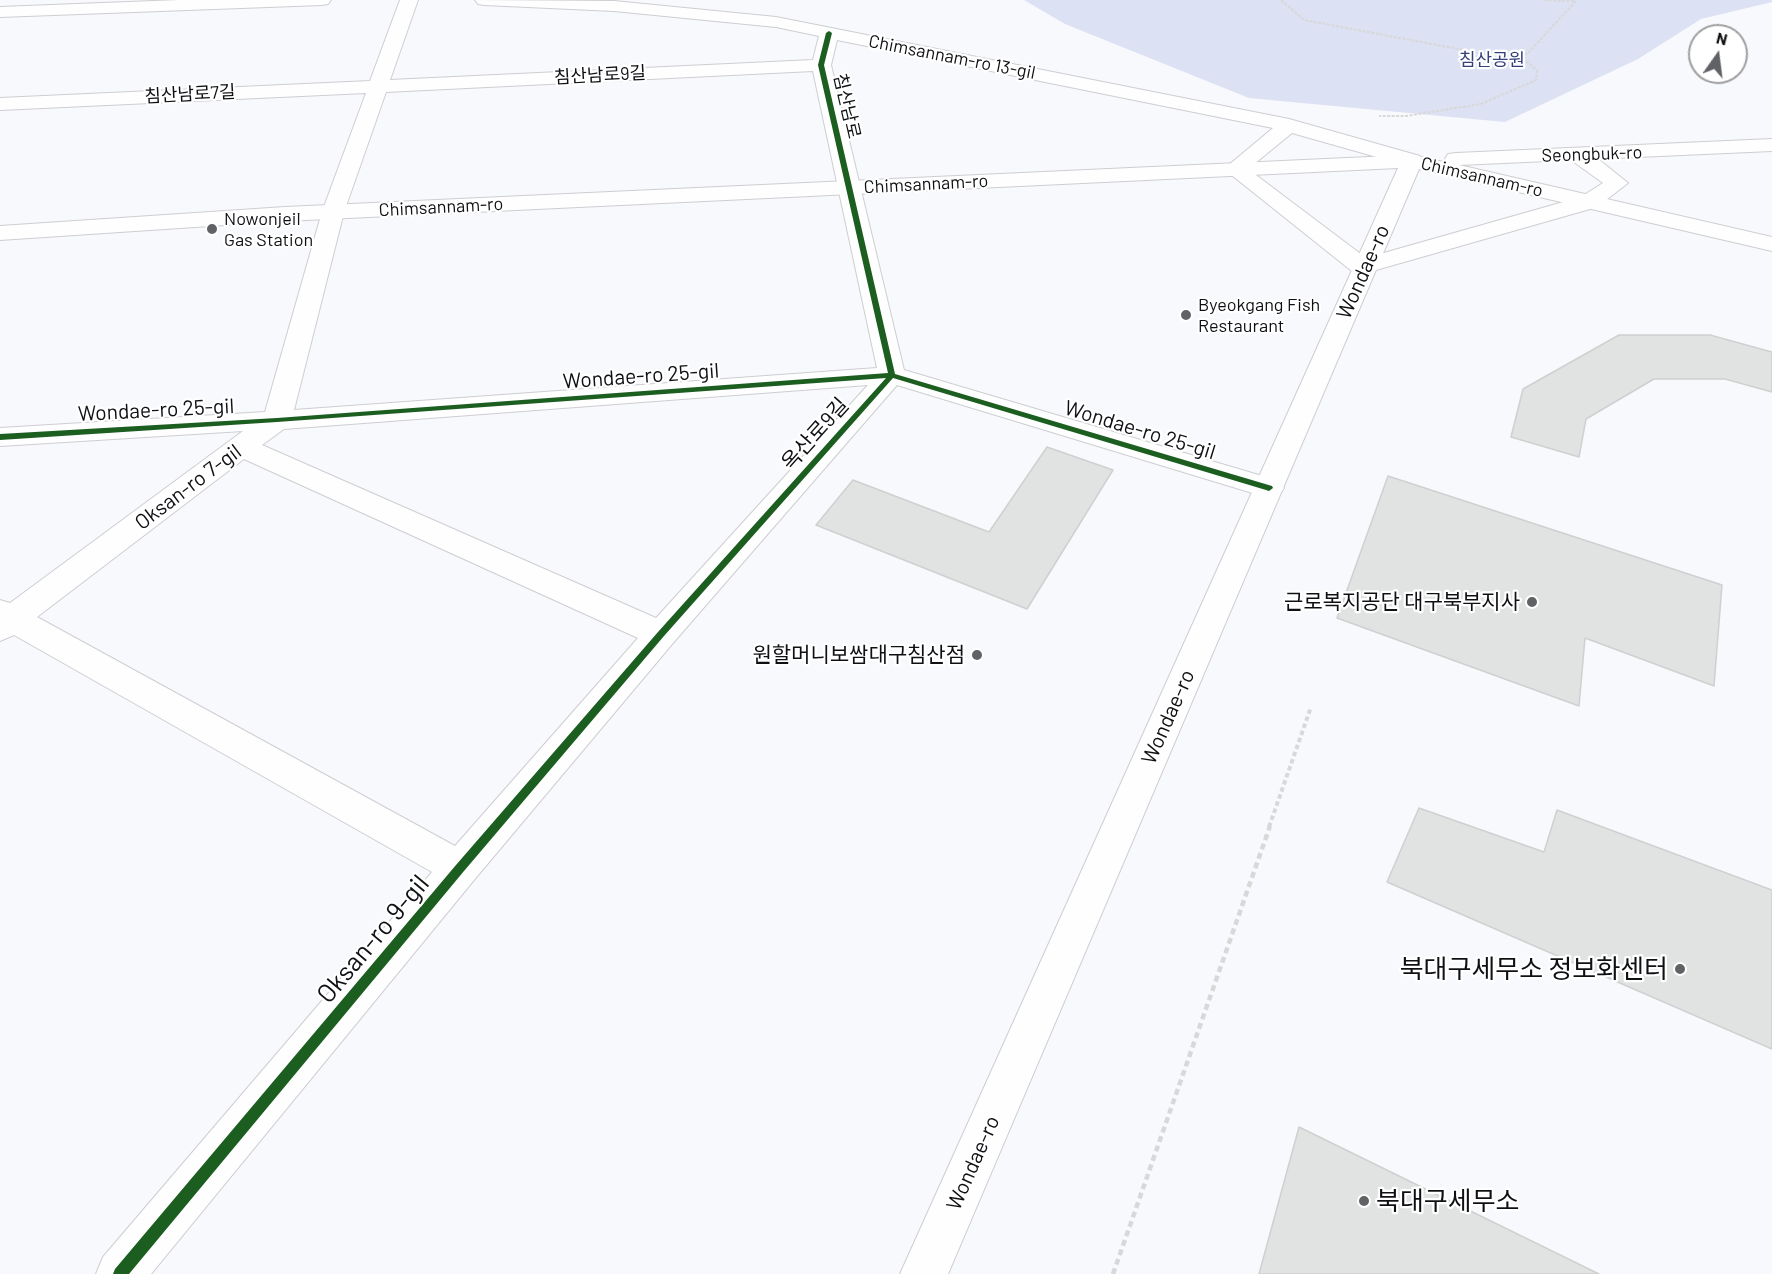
<!DOCTYPE html>
<html>
<head>
<meta charset="utf-8">
<style>
	body { margin:0 }
	#map { position:relative; width:1772px; height:1274px; overflow:hidden; background:#f8f9fd; font-family:Barlow,sans-serif }
	canvas { display:block }
	.north { position:absolute; left:1688px; top:24px; width:60px; height:60px; box-sizing:border-box; background:#fff; border:2px solid #9f9fa1; border-radius:50%; rotate:14deg; font-size:16px; font-weight:700; line-height:24px; text-align:center; color:#0f1013 }
	.north::after { content:''; display:block; margin:auto; width:21px; height:27px; background:#616265; clip-path:polygon(50% 0,100% 100%,50% 72%,0 100%) }
</style>
</head>
<body>
<div id="map">
<canvas width="1772" height="1274"></canvas>
<div class="north">N</div>
</div>
<script>
const ctx = document.querySelector('canvas').getContext('2d');
ctx.lineJoin = 'round';
function paint(path, color) { ctx.fillStyle = color; ctx.fill(path, 'evenodd'); }
const poly = rows => new Path2D(rows.map(r => 'M' + r).join(''));
function strokePath(path, color, width, dash) { ctx.strokeStyle = color; ctx.lineWidth = width; ctx.lineCap = dash ? 'butt' : 'round'; ctx.setLineDash(dash || []); ctx.stroke(path); }
function drawText(font, color, halo, rows, align = 'center') {
  ctx.font = font + ' Barlow,"Noto Sans KR",sans-serif'; ctx.lineWidth = 4.5; ctx.setLineDash([]); ctx.textBaseline = 'middle'; ctx.strokeStyle = halo; ctx.fillStyle = color; for (const [text, x, y, turn = 0] of rows) {
    ctx.save(); ctx.translate(x, y); ctx.rotate((+turn || 0) * Math.PI / 180); ctx.textAlign = isNaN(turn) ? turn : align; if (halo) ctx.strokeText(text, 0, 0); ctx.fillText(text, 0, 0); ctx.restore();
  }
}
const green = poly([
	[1024,0,1772,0,1772,2,1701,19,1638,59,1505,122,1249,98,1065,24]
]);
const building = poly([
	[1619,335,1710,335,1772,352,1772,392,1725,379,1654,379,1586,419,1579,457,1511,437,1523,389,1619,335],
	[1047,447,1113,470,1027,609,816,525,853,480,989,532,1047,447],
	[1388,476,1722,585,1714,686,1585,638,1579,706,1337,618,1388,476],
	[1419,808,1544,852,1557,810,1772,890,1772,1049,1387,882,1419,808],
	[1299,1127,1599,1274,1259,1274,1299,1127]
]);
const pathFar2 = poly([
	[1281,0,1304,20,1528,62,1537,71,1536,80,1481,104,1406,116,1379,116],
	[1544,0,1575,1],
	[1516,59,1528,53,1577,0]
]);
const pathFar1 = poly([
	[1269,827,1311,707]
]);
const path = poly([
	[1113,1274,1270,826]
]);
const minor = poly([
	[179,0,331,0,328,4,322,5,0,17,0,7,179,0],
	[400,0,418,0,390,80,813,60,819,36,776,27,614,11,484,5,478,4,475,0,614,1,776,17,1289,119,1420,156,1423,161,1420,166,1412,167,1292,133,1248,169,1366,258,1581,197,1603,183,1571,160,1568,155,1571,150,1579,149,1587,150,1628,183,1597,207,1362,274,1353,272,1224,169,1273,128,837,40,831,65,904,370,1279,481,1284,488,1279,495,1269,498,1259,495,897,385,673,643,474,880,151,1274,96,1274,103,1257,432,872,14,635,0,641,0,600,10,603,243,431,0,446,0,428,265,412,322,212,366,93,0,110,0,98,370,81,400,0],
	[813,71,877,368,294,410,344,212,386,92,813,71],
	[868,385,656,618,262,445,284,429,868,385],
	[244,459,638,638,455,846,37,617,244,459]
]);
const major = poly([
	[1772,139,1772,151,1459,165,1772,237,1772,251,1419,169,948,1274,900,1274,1398,168,285,221,0,240,0,226,285,207,1412,155,1448,163,1445,159,1448,154,1456,153,1772,139]
]);
const cycleway = poly([
	[829,31,832,33,824,65,895,374,1272,486,1273,488,1269,491,1266,490,893,378,664,636,464,871,129,1274,113,1274,115,1269,456,865,658,632,886,378,277,422,0,440,0,434,277,418,888,373,818,65,826,33,829,31]
]);
const markers = [
	[212,229,6,"#616265"],
	[1186,315,6,"#616265"],
	[1532,602,6,"#616265"],
	[977,655,6,"#616265"],
	[1680,969,6,"#616265"],
	[1364,1201,6,"#616265"]
];
const farStreetnames = [
	["Chimsannam-ro 13-gil",952,57,11],
	["침산남로9길",600,75,-3],
	["침산남로7길",190,94,-3],
	["침산남로",847,106,77],
	["Seongbuk-ro",1592,154,-2],
	["Chimsannam-ro",1482,177,13],
	["Chimsannam-ro",926,184,-3],
	["Chimsannam-ro",441,207,-3]
];
const farParknames = [
	["침산공원",1492,60]
];
const farPoinames = [
	["Nowonjeil",224,219],
	["Gas Station",224,240],
	["Byeokgang Fish",1198,305],
	["Restaurant",1198,326]
];
const streetNames = [
	["Wondae-ro",1363,272,-66],
	["Wondae-ro 25-gil",641,376,-4],
	["Wondae-ro 25-gil",156,410,-3],
	["Wondae-ro 25-gil",1140,430,17],
	["옥산로9길",815,434,-48],
	["Oksan-ro 7-gil",188,487,-37],
	["Wondae-ro",1168,717,-66],
	["Wondae-ro",973,1163,-66]
];
const poiNames = [
	["근로복지공단 대구북부지사",1520,602],
	["원할머니보쌈대구침산점",965,655]
];
const nearStreetnames = [
	["Oksan-ro 9-gil",373,939,-50]
];
const nearPoinames = [
	["북대구세무소 정보화센터",1668,969],
	["북대구세무소",1376,1201,"left"]
];
paint(green, '#dce1f3');
paint(building, '#e1e2e2');
strokePath(building, '#cfd0d0', 1.5);
strokePath(minor, '#ceced2', 2);
strokePath(major, '#ceced2', 2);
strokePath(pathFar2, '#d8d8d8', 2, [3, 1.5]);
strokePath(pathFar1, '#d8d8d8', 4, [4.5, 3]);
strokePath(path, '#d8d8d8', 4.5, [6, 4]);
paint(minor, '#fefeff');
paint(major, '#fefeff');
paint(cycleway, '#1b5e20');
for (const [x, y, r, color] of markers) { const dot = new Path2D(); dot.arc(x, y, r, 0, 2 * Math.PI); ctx.fillStyle = color; ctx.fill(dot); strokePath(dot, '#fff', 2); }
drawText('18px', '#0f1013', '#fff', farStreetnames);
drawText('18px', '#36417c', '#fff', farParknames);
drawText('18px', '#0f1013', '#fff', farPoinames, 'left');
drawText('21px', '#0f1013', '#fff', streetNames);
drawText('21px', '#0f1013', '#fff', poiNames, 'right');
drawText('26px', '#0f1013', '#fff', nearStreetnames);
drawText('26px', '#0f1013', '#fff', nearPoinames, 'right');
</script>
</body>
</html>
